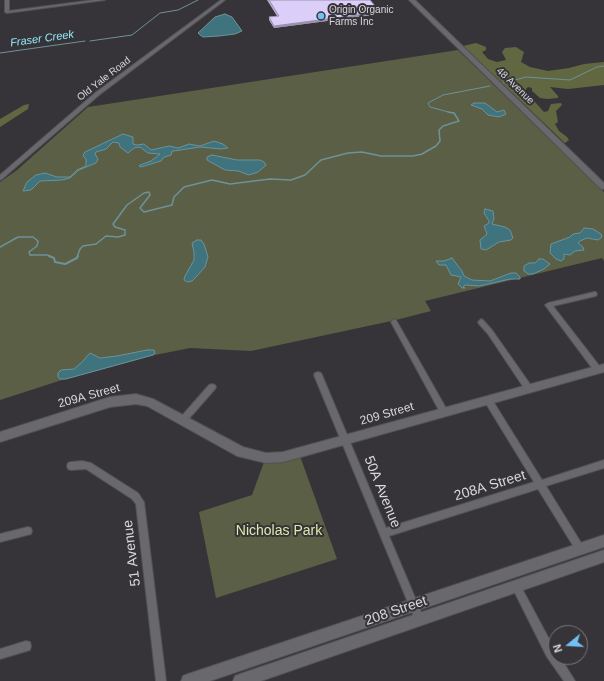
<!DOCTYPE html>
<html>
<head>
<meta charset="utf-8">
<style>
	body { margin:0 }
	#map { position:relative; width:604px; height:681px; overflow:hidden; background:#363439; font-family:Arial,sans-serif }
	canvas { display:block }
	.north { position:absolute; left:548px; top:625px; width:40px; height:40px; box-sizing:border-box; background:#363439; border:1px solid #77767a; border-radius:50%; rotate:252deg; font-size:11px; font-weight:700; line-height:16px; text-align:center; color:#d9d8db }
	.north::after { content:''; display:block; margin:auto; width:14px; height:18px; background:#72c1f5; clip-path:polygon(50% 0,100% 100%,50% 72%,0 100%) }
</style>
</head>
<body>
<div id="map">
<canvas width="604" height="681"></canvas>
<div class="north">N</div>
</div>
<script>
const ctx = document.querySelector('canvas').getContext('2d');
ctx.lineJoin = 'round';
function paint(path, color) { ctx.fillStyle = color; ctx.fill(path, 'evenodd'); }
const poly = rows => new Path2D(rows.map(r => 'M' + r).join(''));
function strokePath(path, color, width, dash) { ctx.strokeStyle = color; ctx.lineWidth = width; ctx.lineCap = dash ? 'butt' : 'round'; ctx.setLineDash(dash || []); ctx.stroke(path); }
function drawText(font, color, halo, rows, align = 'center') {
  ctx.font = font + ' Arial,sans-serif'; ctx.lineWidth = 4; ctx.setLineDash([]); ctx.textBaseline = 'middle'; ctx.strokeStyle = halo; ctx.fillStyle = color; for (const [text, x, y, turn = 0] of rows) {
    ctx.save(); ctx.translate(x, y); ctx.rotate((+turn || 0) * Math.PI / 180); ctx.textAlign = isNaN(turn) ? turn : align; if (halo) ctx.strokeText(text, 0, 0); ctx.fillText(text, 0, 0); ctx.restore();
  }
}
const green = poly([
	[458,50,604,192,604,261,602,258,425,301,431,311,396,320,251,351,190,348,150,356,62,380,0,400,0,182,17,170,88,107],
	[300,456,337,559,216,598,199,512,252,495,264,462]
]);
const forest = poly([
	[476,43,486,47,486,50,482,52,488,59,497,62,506,60,502,52,505,48,516,47,524,52,521,62,530,67,548,71,569,68,584,64,604,62,604,85,568,89,550,87,558,96,558,98,547,99,540,98,532,91,532,88,528,87,526,89,526,92,544,112,548,111,551,104,561,103,562,105,556,111,558,122,555,124,559,131,567,137,569,140,565,143,463,46],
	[29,104,28,109,0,127,0,119,24,105]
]);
const water = poly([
	[225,14,232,17,242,31,235,34,219,36,203,37,200,35,198,33,215,17,225,14],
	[474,103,485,103,497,112,504,110,506,114,499,117,488,115,482,109,471,105,474,103],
	[123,134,133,137,133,144,137,145,144,144,151,150,169,146,178,148,189,144,200,146,214,141,223,144,228,148,221,149,200,147,174,151,172,151,171,155,164,157,161,161,141,167,139,166,140,165,151,161,160,154,148,153,140,147,134,148,128,153,120,147,119,143,113,142,106,149,96,152,95,154,98,159,96,163,79,170,70,178,62,180,40,181,31,190,23,191,27,182,36,175,45,173,57,177,70,177,77,170,86,166,86,159,83,156,85,152,123,134],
	[212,155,237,160,260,160,264,162,266,165,258,172,249,175,238,171,225,170,207,160,207,157,212,155],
	[485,209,493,211,494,219,492,224,505,227,510,230,513,238,511,240,499,242,486,250,481,249,480,240,487,234,484,226,489,223,489,221,484,213,485,209],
	[584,228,593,229,601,234,602,237,598,240,587,238,580,241,578,243,583,247,584,250,575,251,570,255,564,254,564,259,561,261,556,259,550,253,551,244,570,237,573,234,580,233,584,228],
	[197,240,201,240,204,244,208,257,207,260,205,267,196,277,192,281,187,282,184,280,185,276,194,260,194,252,192,243,197,240],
	[452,258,462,271,464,276,472,280,490,281,511,273,516,273,520,277,520,279,510,279,479,286,465,285,463,287,465,288,462,288,458,284,461,277,451,275,446,265,439,265,436,261,444,261,452,258],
	[539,259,543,259,550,264,544,269,533,274,528,274,524,271,524,266,529,263,535,263,539,259],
	[147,350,154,350,155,353,153,355,66,379,60,379,58,377,58,373,61,370,74,369,82,362,90,353,100,358,117,356,147,350]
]);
const streamFar2 = poly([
	[90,41,132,35,160,13,178,10,198,0],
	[0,53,85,41],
	[503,83,526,77,570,80,597,67,604,66],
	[452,113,430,107,428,103,443,95,490,86]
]);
const streamFar1 = poly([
	[0,247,18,237,33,237,38,241,37,246,29,252,30,255,48,255,51,257],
	[77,257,80,249,83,246,96,244,106,236,118,237,125,235,125,230,115,227,113,224,127,205,144,193,149,192,150,195,140,208,144,212,172,205,174,197,184,187,212,180,230,184,270,179,291,180,305,175,321,160,348,153,362,152,381,156,413,156,422,154,436,146,440,141,439,130,443,126,459,121,454,113,448,112]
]);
const stream = poly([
	[49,256,54,258,55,262,65,264,77,258,78,256]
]);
const street = poly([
	[5,0,9,0,9,11,94,0,105,0,7,13,5,12,5,0],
	[221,0,225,0,99,95,2,179,0,180,0,175,95,93,221,0],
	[594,292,596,292,597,294,596,296,553,306,601,368,602,370,601,372,598,373,595,372,545,305,548,303,594,292],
	[394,319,396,320,447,410,448,412,447,414,444,415,441,414,391,322,394,319],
	[481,319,483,320,492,330,532,387,533,389,532,391,529,392,526,391,488,334,479,324,478,322,481,319],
	[318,372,321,373,322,375,386,528,534,482,485,402,484,400,485,398,488,397,491,398,542,480,604,460,604,468,546,486,583,546,584,549,583,552,580,553,577,552,538,489,389,536,424,619,422,622,419,624,416,622,314,375,315,373,318,372],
	[212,384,215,385,216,387,215,389,186,422,183,423,180,422,179,420,180,418,209,385,212,384],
	[82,461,91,463,138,493,144,502,166,681,156,681,136,504,132,499,86,469,71,470,68,469,67,466,68,463,71,462,82,461],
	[28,527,31,528,32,531,31,534,0,542,0,534,28,527],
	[516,581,519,583,556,652,556,657,560,657,575,681,564,681,547,657,513,589,511,586,513,583,516,581],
	[26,641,30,642,31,646,30,650,0,659,0,649,26,641]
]);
const secondary = poly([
	[409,0,415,0,604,183,604,189,601,189,409,0],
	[604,364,604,372,283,462,266,463,237,456,147,406,136,404,110,407,0,442,0,432,110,397,136,394,153,399,243,447,266,453,283,452,604,364],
	[604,535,604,547,210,681,181,681,183,676,188,674,604,535],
	[604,550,604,562,261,681,233,681,235,676,240,674,604,550]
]);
const wall = poly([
	[267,0,370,0,380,12,380,14,274,28,269,20,269,17,277,16]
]);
const shadedWall = poly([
	[380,12,380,14,274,28,274,26]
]);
const building = poly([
	[269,0,370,0,380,12,274,26,269,17,279,16,269,0]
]);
const markers = [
	[321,16,4,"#72c1f5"]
];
const farPoinames = [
	["Origin Organic",329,10],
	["Farms Inc",329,22]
];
const farStreetnames = [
	["Old Yale Road",104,79,-38],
	["48 Avenue",515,86,44]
];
const farWaternames = [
	["Fraser Creek",42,39,-8]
];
const streetNames = [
	["209A Street",89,396,-15],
	["209 Street",387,414,-16]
];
const nearStreetnames = [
	["208A Street",490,486,-17],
	["50A Avenue",382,492,68],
	["51 Avenue",132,553,-97],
	["208 Street",396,611,-19]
];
const nearParknames = [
	["Nicholas Park",279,531]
];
paint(green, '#5a5f45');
paint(forest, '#616841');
paint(water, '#3f747e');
strokePath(water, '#6d929a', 1);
strokePath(streamFar2, '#6d929a', 1);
strokePath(streamFar1, '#6d929a', 1.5);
strokePath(stream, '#6d929a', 2);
strokePath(street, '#525154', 2);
strokePath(secondary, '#525154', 2);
paint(street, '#69686c');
paint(secondary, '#69686c');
paint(wall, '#bcb1d5');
paint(shadedWall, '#9990ae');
paint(building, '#dbcef8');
strokePath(building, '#9990ae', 1);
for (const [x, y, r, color] of markers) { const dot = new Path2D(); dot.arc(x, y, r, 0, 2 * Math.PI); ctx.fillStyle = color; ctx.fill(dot); strokePath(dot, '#363439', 1.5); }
drawText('10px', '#d9d8db', '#363439', farPoinames, 'left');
drawText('10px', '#d9d8db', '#363439', farStreetnames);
drawText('italic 11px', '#92eafb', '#363439', farWaternames);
drawText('12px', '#d9d8db', '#363439', streetNames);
drawText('14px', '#d9d8db', '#363439', nearStreetnames);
drawText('14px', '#ddeba7', '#363439', nearParknames);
</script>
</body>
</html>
